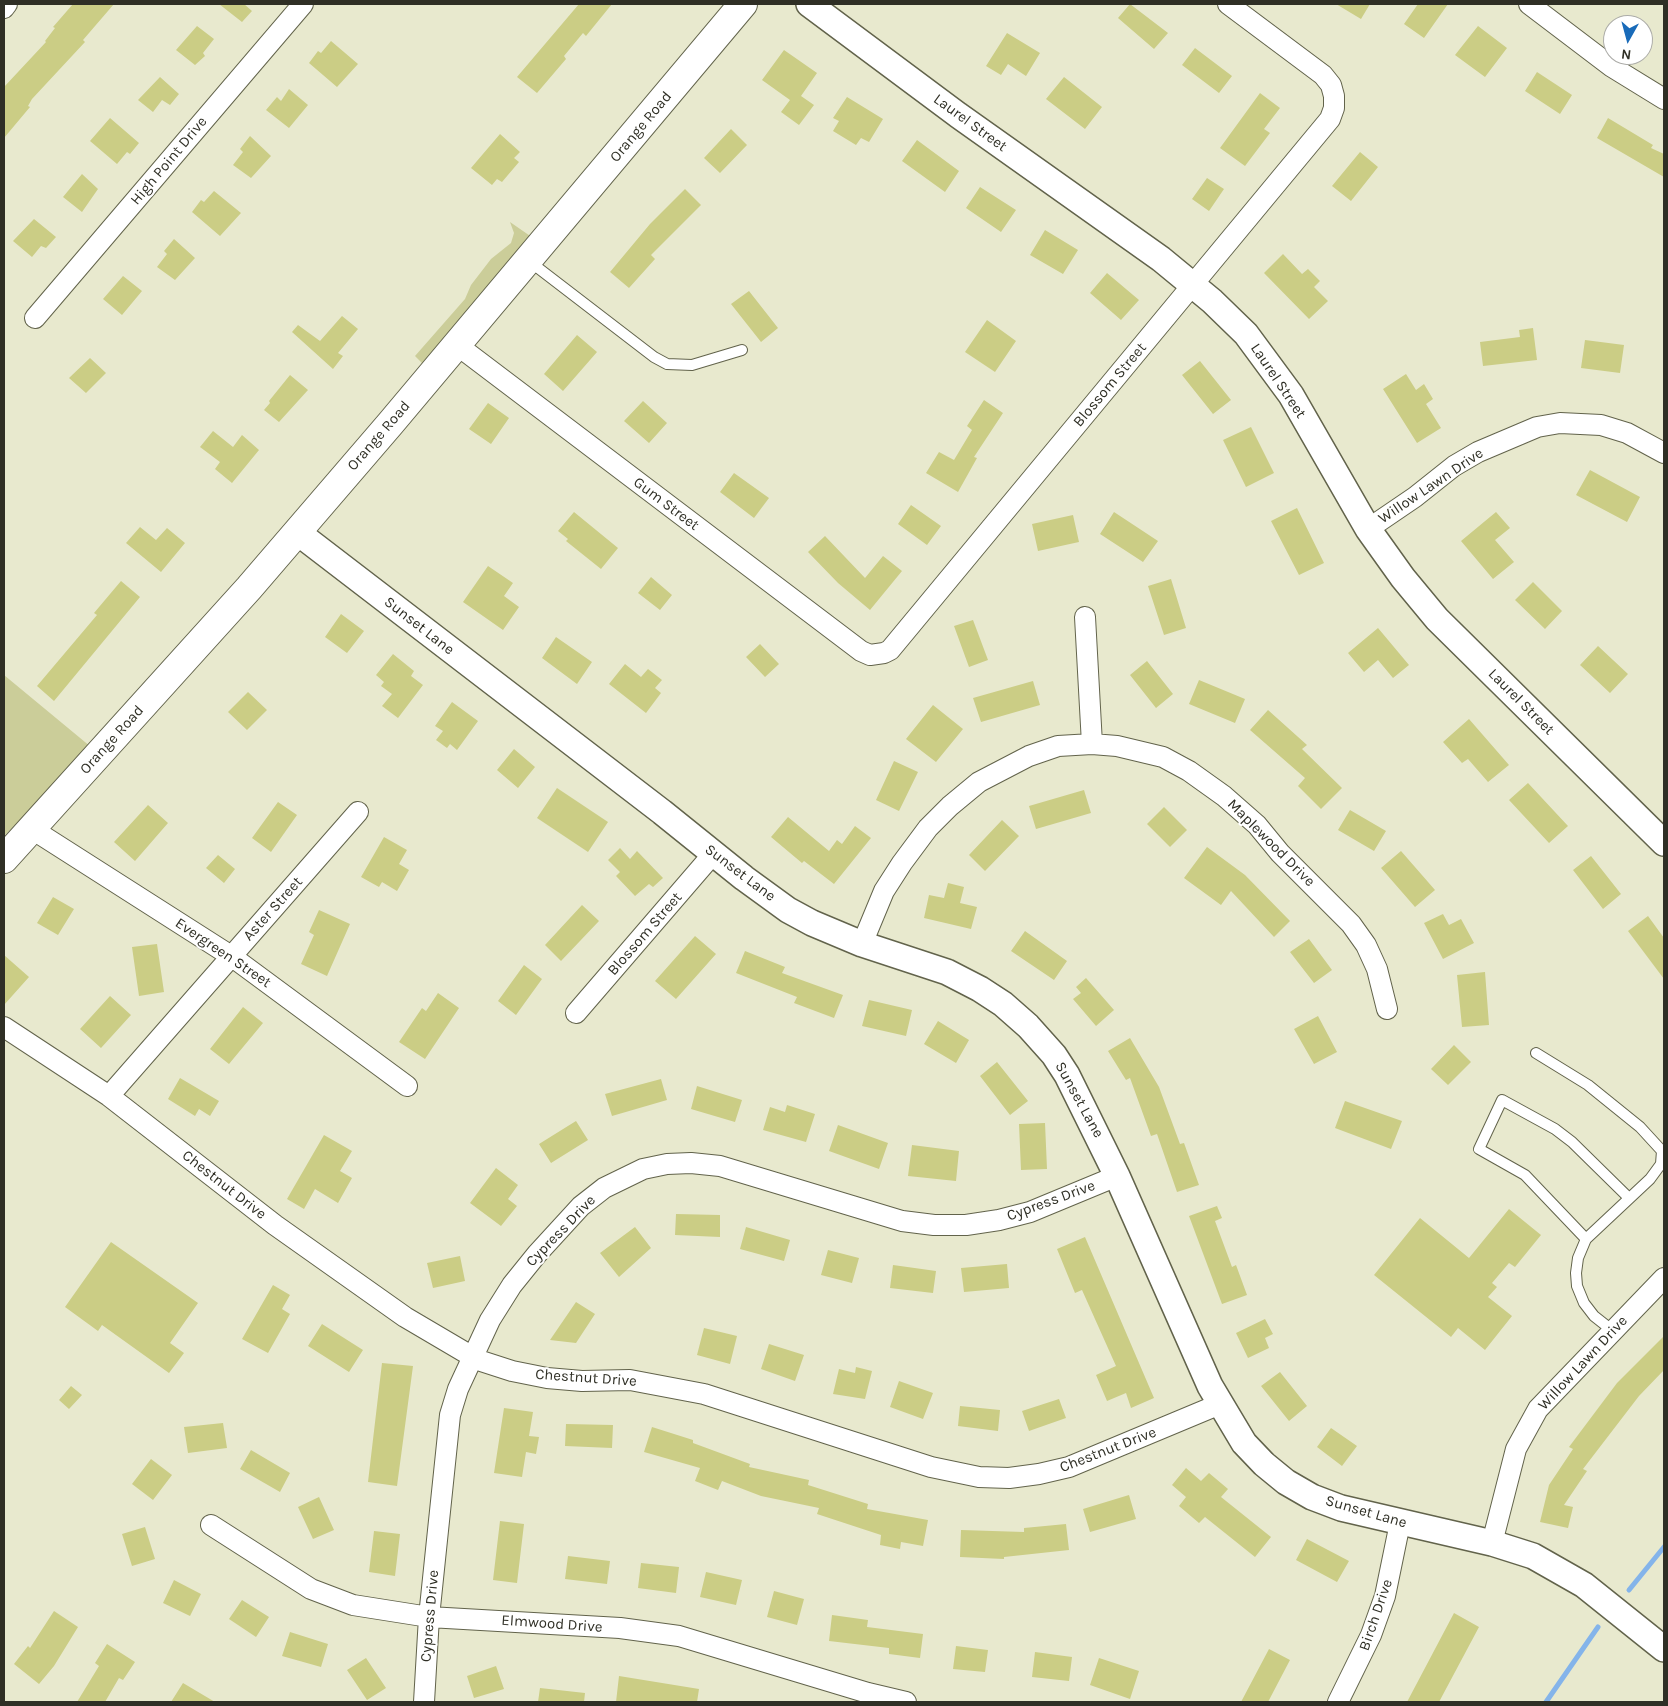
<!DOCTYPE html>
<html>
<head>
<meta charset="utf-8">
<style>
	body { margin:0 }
	#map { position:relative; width:1668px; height:1706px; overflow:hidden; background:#e8e9ce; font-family:Karla,sans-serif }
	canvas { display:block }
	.frame { position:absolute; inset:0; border:5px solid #2f2f25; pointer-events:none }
	.north { position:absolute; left:1603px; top:15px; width:50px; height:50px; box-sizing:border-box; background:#fff; border:1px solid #acaca8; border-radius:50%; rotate:187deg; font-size:14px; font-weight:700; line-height:20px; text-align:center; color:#2f2f25 }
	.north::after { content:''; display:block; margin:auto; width:18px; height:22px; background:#196bb9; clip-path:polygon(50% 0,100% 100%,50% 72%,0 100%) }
</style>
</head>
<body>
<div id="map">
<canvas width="1668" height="1706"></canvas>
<div class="frame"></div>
<div class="north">N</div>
</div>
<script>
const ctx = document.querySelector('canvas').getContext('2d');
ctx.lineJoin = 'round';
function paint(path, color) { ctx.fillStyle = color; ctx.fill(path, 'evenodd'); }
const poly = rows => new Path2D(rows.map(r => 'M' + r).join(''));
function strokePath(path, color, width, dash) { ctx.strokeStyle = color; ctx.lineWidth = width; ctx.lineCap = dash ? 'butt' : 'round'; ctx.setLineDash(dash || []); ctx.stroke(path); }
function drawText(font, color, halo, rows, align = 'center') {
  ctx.font = font + ' Karla,sans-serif'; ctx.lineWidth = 4; ctx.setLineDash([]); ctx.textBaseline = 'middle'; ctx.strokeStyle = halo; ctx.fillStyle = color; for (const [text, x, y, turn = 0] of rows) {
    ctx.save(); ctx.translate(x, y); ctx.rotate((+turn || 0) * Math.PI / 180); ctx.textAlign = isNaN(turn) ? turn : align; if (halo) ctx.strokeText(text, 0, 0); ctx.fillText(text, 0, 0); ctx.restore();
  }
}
const green = poly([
	[510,222,536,240,428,369,415,356,465,299,471,285,491,259,511,243,514,233],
	[4,675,91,747,4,836]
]);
const stream = poly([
	[1629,1590,1664,1547],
	[1546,1702,1598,1627]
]);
const building = poly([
	[73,4,114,4,83,40,85,42,32,99,28,106,30,107,4,138,4,87,46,42,45,41,55,28,53,27],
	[219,4,244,4,252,11,242,22],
	[579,4,612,4,586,36,583,33,564,56,566,59,537,93,517,77],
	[1130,4,1168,33,1154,49,1118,18],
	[1336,4,1370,4,1361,19],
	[1418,4,1448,4,1424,38,1404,24],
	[197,26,214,39,203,53,205,56,195,65,176,50],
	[1478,26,1507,48,1485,77,1455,55],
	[1007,33,1040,53,1026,76,1008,64,1001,75,986,66],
	[331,41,358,64,337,87,309,63,318,51,321,53],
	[1195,48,1232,76,1219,93,1182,65],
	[784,50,817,73,801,96,814,105,799,125,781,112,790,100,762,80],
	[1537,72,1572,95,1560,114,1525,91],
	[160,77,179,94,170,105,162,100,153,112,138,100],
	[1064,77,1102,107,1085,129,1046,99],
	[289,89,308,105,289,128,266,110,277,97,281,101],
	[1260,93,1280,108,1264,129,1270,133,1245,166,1220,148],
	[847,97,883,119,869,142,861,138,856,145,833,131,839,121,833,118],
	[110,118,139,143,130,154,127,152,117,164,90,141],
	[1608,118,1653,145,1651,148,1664,154,1664,177,1597,138],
	[731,129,747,145,720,173,704,158],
	[500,134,520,152,514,158,519,162,502,182,497,179,492,185,471,168],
	[250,136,271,156,251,178,233,165,243,152,240,149],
	[917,140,959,171,945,192,902,161],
	[1360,152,1378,167,1351,201,1332,186],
	[82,174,98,189,82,212,63,197],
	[1207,178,1224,189,1209,211,1192,199],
	[980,187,1016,210,1001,232,966,208],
	[685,189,701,205,651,255,655,259,629,288,610,272,650,224],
	[214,191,241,213,220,236,192,212,201,200,204,202],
	[34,219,56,237,46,248,41,246,32,257,13,241],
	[1045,230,1078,250,1063,274,1030,255],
	[174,239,195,258,175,280,157,267,167,254,164,251],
	[1283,254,1302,274,1308,269,1320,281,1314,287,1328,301,1309,319,1264,273],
	[1107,273,1139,300,1121,320,1090,293],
	[123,276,142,291,122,315,103,299],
	[749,291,778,328,761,342,731,304],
	[342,316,358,329,338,353,343,356,333,369,292,332,298,325,320,341],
	[987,320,1016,341,995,372,965,352],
	[1533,328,1537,360,1483,366,1480,342,1520,337,1519,330],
	[577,335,597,352,563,391,544,374],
	[1585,340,1624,345,1620,373,1581,368],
	[90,358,106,373,86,393,69,378],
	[1200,361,1231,400,1213,414,1182,375],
	[1406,374,1416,390,1424,384,1433,399,1426,404,1441,428,1417,443,1383,389],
	[290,375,308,390,279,422,264,410,270,403,269,401],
	[984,400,1003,413,974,457,977,458,958,492,926,473,939,452,954,460,972,430,967,426],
	[643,401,667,423,649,443,624,421],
	[488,403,509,418,491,444,469,429],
	[1251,427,1274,473,1246,487,1223,440],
	[213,431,233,447,242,435,259,450,232,483,215,469,220,462,200,447],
	[1590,470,1640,497,1627,522,1576,495],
	[734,473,769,498,754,518,720,492],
	[911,505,941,526,927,545,898,524],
	[1297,508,1324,563,1299,575,1271,521],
	[574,512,618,548,601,569,566,541,568,539,558,531],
	[1114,512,1158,541,1143,562,1100,534],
	[1496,512,1510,528,1495,540,1514,562,1493,579,1461,541],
	[1073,515,1079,542,1038,551,1032,524],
	[140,527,156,540,167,528,185,543,161,572,126,543],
	[825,536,865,578,883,556,902,571,870,610,838,583,808,552],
	[488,566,513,583,504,596,519,607,503,630,463,602],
	[651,577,672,595,660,610,638,593],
	[1171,579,1186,628,1164,635,1148,586],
	[121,581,140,597,54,701,37,686,97,615,94,613],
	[1533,582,1562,611,1545,629,1515,600],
	[341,614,364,631,347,653,325,637],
	[973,620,988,660,969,667,954,626],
	[1378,628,1409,665,1393,678,1378,660,1364,672,1348,653],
	[556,637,592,662,577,684,542,658],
	[760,644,779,664,765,677,746,657],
	[1598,646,1628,674,1610,693,1580,665],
	[393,654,414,671,411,676,423,685,398,718,382,706,392,694,381,686,384,682,376,675],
	[1147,661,1173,694,1156,708,1130,675],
	[625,664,641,677,648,669,662,680,655,688,661,693,646,713,609,684],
	[1199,680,1245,699,1235,723,1189,704],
	[1033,681,1040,705,981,722,973,698],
	[248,692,267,710,247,730,228,712],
	[452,702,478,721,457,750,450,744,447,748,436,740,443,731,435,726],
	[933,705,963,729,936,762,906,739],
	[1268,710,1307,745,1302,749,1342,788,1321,809,1298,786,1305,778,1250,730],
	[1469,719,1509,765,1488,782,1468,759,1462,763,1443,742],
	[514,749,535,767,518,788,497,770],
	[894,761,918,772,899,811,876,800],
	[1528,783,1568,826,1549,843,1509,800],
	[557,788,608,822,588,852,537,818],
	[1084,790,1091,813,1036,829,1029,806],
	[278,802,297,815,271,852,252,838],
	[148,805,168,823,135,861,114,842],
	[1164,807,1187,830,1170,847,1147,824],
	[1350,810,1386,831,1374,851,1338,830],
	[788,817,829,851,837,840,842,844,855,826,871,838,834,884,804,861,802,863,771,837],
	[1002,820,1019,836,985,871,969,855],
	[384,837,407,850,399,864,409,870,397,891,382,882,379,887,361,877],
	[1207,847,1245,875,1290,921,1274,937,1231,891,1221,905,1184,878],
	[620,848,630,859,637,851,663,878,653,887,649,884,635,896,616,876,620,872,608,860],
	[1401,851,1435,890,1415,907,1381,868],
	[218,855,235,869,224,883,206,868],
	[1591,856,1621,894,1603,909,1573,870],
	[948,883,964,887,960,903,977,907,971,929,924,918,929,895,944,898],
	[53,897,74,909,58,935,37,923],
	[582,905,599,921,561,961,545,945],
	[319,910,350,924,327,976,301,964,314,935,309,932],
	[1443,914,1449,925,1461,919,1474,943,1443,959,1424,923],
	[1648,916,1664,938,1664,979,1628,931],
	[1025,931,1067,961,1054,980,1011,951],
	[695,936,716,954,676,999,655,981],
	[1309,939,1332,970,1314,983,1290,952],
	[157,944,164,992,139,996,132,947],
	[745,951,785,967,782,973,843,995,834,1018,794,1003,797,997,736,973],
	[4,955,29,977,4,1005],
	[524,965,542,979,516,1015,498,1001],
	[1485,972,1489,1025,1462,1027,1457,975],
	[1086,978,1114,1010,1096,1026,1073,999,1081,993,1076,987],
	[438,993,459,1008,425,1059,399,1042,422,1008,426,1011],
	[110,996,131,1015,101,1048,80,1029],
	[869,1000,912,1010,906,1036,862,1026],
	[243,1007,263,1023,229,1064,210,1049],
	[1318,1016,1337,1052,1314,1064,1294,1029],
	[938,1021,969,1040,956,1063,924,1044],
	[1130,1038,1159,1087,1180,1144,1184,1143,1199,1185,1177,1192,1157,1134,1151,1136,1130,1078,1126,1080,1108,1051],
	[1454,1045,1471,1062,1448,1085,1431,1069],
	[997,1062,1028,1101,1010,1115,980,1076],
	[180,1078,219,1101,210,1116,199,1109,195,1116,168,1099],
	[661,1079,667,1100,612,1116,605,1094],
	[697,1086,742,1100,735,1122,691,1109],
	[1345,1101,1402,1121,1391,1149,1335,1128],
	[787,1105,815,1114,806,1142,763,1130,770,1107,785,1112],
	[576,1121,588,1140,551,1163,539,1144],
	[1045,1123,1047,1169,1021,1170,1019,1124],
	[838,1125,888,1143,879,1169,829,1151],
	[324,1135,352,1151,340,1171,352,1178,338,1203,315,1189,304,1209,287,1199],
	[912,1145,959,1151,956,1181,908,1176],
	[496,1168,518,1185,508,1199,517,1206,501,1226,470,1203],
	[1217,1206,1222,1218,1215,1221,1232,1267,1236,1265,1247,1295,1222,1304,1189,1216],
	[1509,1209,1541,1235,1515,1267,1509,1263,1492,1283,1497,1287,1488,1297,1512,1316,1485,1350,1458,1328,1451,1337,1374,1275,1420,1218,1469,1258],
	[676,1214,720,1215,720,1237,675,1235],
	[635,1227,651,1248,619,1277,600,1253],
	[746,1227,790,1240,784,1261,740,1249],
	[1085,1237,1154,1398,1131,1408,1126,1393,1107,1401,1096,1375,1116,1366,1082,1290,1075,1293,1057,1249],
	[111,1242,198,1303,170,1343,184,1353,169,1373,102,1325,98,1331,65,1307],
	[828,1250,859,1258,852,1283,821,1275],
	[460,1256,465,1281,433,1288,427,1263],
	[1007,1264,1009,1288,964,1292,961,1268],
	[893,1265,936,1271,933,1293,890,1288],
	[273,1285,290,1295,282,1309,290,1314,268,1353,242,1339],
	[576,1302,595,1314,576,1343,550,1340],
	[1265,1319,1273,1334,1265,1338,1269,1348,1248,1358,1236,1333],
	[322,1324,363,1350,349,1372,308,1346],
	[704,1328,737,1336,730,1364,697,1355],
	[1664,1336,1664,1370,1639,1396,1583,1469,1587,1471,1564,1505,1573,1507,1568,1528,1540,1522,1549,1485,1573,1449,1569,1447,1617,1383],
	[769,1344,804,1355,795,1381,761,1369],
	[382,1363,413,1366,397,1486,368,1482],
	[856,1367,872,1371,865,1399,833,1394,839,1369,855,1373],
	[1280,1372,1307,1406,1289,1421,1261,1386],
	[899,1381,933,1393,923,1419,890,1407],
	[71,1386,82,1395,69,1409,59,1400],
	[1059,1399,1066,1418,1029,1431,1022,1411],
	[960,1406,1000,1410,998,1431,958,1426],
	[504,1408,533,1412,529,1436,539,1437,536,1454,526,1452,522,1477,494,1473],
	[223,1423,227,1448,188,1453,184,1427],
	[566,1424,613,1425,612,1448,565,1446],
	[652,1427,693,1440,693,1443,750,1464,749,1467,809,1480,808,1485,868,1504,867,1509,928,1520,923,1546,901,1542,900,1549,880,1545,881,1535,817,1514,819,1508,761,1496,722,1481,718,1490,695,1481,700,1468,644,1452],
	[1331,1428,1357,1446,1342,1466,1317,1447],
	[251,1450,290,1473,280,1492,240,1469],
	[151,1459,172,1475,153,1500,132,1484],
	[1186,1468,1201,1481,1209,1473,1228,1489,1221,1497,1271,1537,1255,1557,1205,1517,1199,1523,1179,1506,1186,1497,1172,1485],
	[1129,1495,1136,1519,1090,1532,1083,1509],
	[319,1497,334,1530,313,1539,298,1507],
	[500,1521,524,1524,517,1583,493,1580],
	[1066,1524,1069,1550,1004,1557,1004,1559,960,1557,961,1530,1024,1532,1024,1528],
	[145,1527,155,1559,132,1566,122,1534],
	[374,1531,400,1534,395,1576,369,1572],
	[1307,1539,1349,1561,1337,1582,1296,1560],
	[568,1556,610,1561,607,1584,565,1579],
	[641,1563,679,1567,676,1593,638,1588],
	[706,1572,742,1580,736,1605,700,1597],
	[174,1580,201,1594,190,1616,163,1603],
	[774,1591,804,1599,797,1625,767,1617],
	[242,1600,269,1617,256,1637,229,1619],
	[54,1611,78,1627,54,1666,39,1684,14,1664,28,1646,30,1648],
	[1454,1613,1479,1627,1439,1702,1407,1702],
	[832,1615,868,1620,867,1627,923,1634,920,1658,889,1654,889,1648,829,1641],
	[290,1632,328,1644,321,1667,282,1656],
	[107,1644,135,1662,123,1680,119,1678,105,1702,77,1702,99,1666,95,1663],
	[956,1646,988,1650,985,1672,953,1669],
	[1269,1649,1290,1660,1268,1702,1241,1702],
	[1035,1652,1072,1657,1069,1681,1032,1677],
	[366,1658,386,1688,367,1700,347,1670],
	[1099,1658,1139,1671,1130,1699,1090,1685],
	[496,1666,504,1689,474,1698,467,1676],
	[619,1676,699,1689,697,1702,616,1702],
	[183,1683,215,1702,171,1702],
	[540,1688,585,1693,584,1702,538,1702]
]);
const service = poly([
	[529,261,654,357,667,364,692,365,742,350],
	[1536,1053,1588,1085,1640,1127,1662,1151,1661,1164,1650,1179,1586,1239],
	[1613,1331,1594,1316,1584,1303,1577,1286,1576,1273,1578,1258,1586,1239,1525,1175,1479,1149,1502,1100,1555,1129,1572,1142,1629,1198]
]);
const minor = poly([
	[1529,4,1612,67,1664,99],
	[4,8,7,4],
	[35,318,303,4],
	[457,345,861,651,870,655,884,653,890,650,1330,119,1334,108,1334,96,1331,85,1323,75,1228,4],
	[1368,529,1415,497,1454,466,1478,452,1537,427,1560,423,1601,425,1627,433,1664,453],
	[1085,617,1092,744],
	[32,829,231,956,407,1086],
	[862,944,884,891,902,863,928,828,950,806,979,782,1029,756,1058,746,1092,744,1117,746,1163,757,1189,771,1224,796,1257,825,1280,853,1351,924,1366,945,1377,969,1387,1009],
	[576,1013,713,854],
	[4,1027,109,1096,275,1225,405,1317,478,1360,512,1371,547,1378,582,1381,630,1380,704,1394,931,1467,979,1477,1009,1478,1039,1474,1069,1467,1220,1404],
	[109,1096,358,812],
	[211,1525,311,1589,353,1605,429,1617,620,1628,679,1636,868,1693,906,1702],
	[1492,1543,1516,1449,1538,1409,1664,1278],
	[424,1702,429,1617,450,1415,458,1389,490,1320,512,1285,537,1254,581,1206,604,1188,643,1169,667,1164,691,1163,720,1166,902,1221,934,1225,966,1225,999,1220,1030,1212,1117,1176],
	[1338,1702,1371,1635,1385,1596,1400,1523]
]);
const tertiary = poly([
	[809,4,958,115,1161,259,1212,301,1246,334,1291,395,1368,529,1403,578,1437,619,1664,843],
	[297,532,662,812,744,878,788,910,812,923,862,944,947,972,980,989,1003,1004,1028,1026,1054,1055,1067,1075,1117,1176,1210,1386,1244,1443,1264,1464,1286,1482,1312,1497,1341,1508,1492,1543,1533,1556,1584,1585,1664,1649]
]);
const secondary = poly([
	[4,859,249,588,390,424,743,4]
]);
const streetNames = [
	["Laurel Street",970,123,36],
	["Orange Road",641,127,-50],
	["High Point Drive",169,161,-50],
	["Laurel Street",1278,381,56],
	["Blossom Street",1110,385,-50],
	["Orange Road",379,436,-49],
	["Willow Lawn Drive",1431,486,-34],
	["Gum Street",666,504,37],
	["Sunset Lane",419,626,38],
	["Laurel Street",1521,702,45],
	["Orange Road",112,740,-48],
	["Maplewood Drive",1271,843,45],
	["Sunset Lane",740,873,37],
	["Aster Street",273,909,-48],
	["Blossom Street",645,934,-49],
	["Evergreen Street",223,953,34],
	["Sunset Lane",1079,1100,61],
	["Chestnut Drive",224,1185,38],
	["Cypress Drive",1051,1201,-20],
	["Cypress Drive",561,1231,-46],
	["Willow Lawn Drive",1583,1363,-47],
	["Chestnut Drive",586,1378,4],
	["Chestnut Drive",1108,1450,-21],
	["Sunset Lane",1366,1512,16],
	["Birch Drive",1376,1615,-71],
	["Cypress Drive",430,1616,-85],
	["Elmwood Drive",552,1624,4]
];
paint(green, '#cbcd99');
strokePath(stream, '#84b4ea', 5);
paint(building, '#cbcd85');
strokePath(service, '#62634b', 12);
strokePath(minor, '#62634b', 22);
strokePath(tertiary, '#62634b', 28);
strokePath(secondary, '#62634b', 30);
strokePath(service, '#fff', 10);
strokePath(minor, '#fff', 20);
strokePath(tertiary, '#fff', 25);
strokePath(secondary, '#fff', 28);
drawText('15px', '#2f2f25', '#fff', streetNames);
</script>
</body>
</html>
